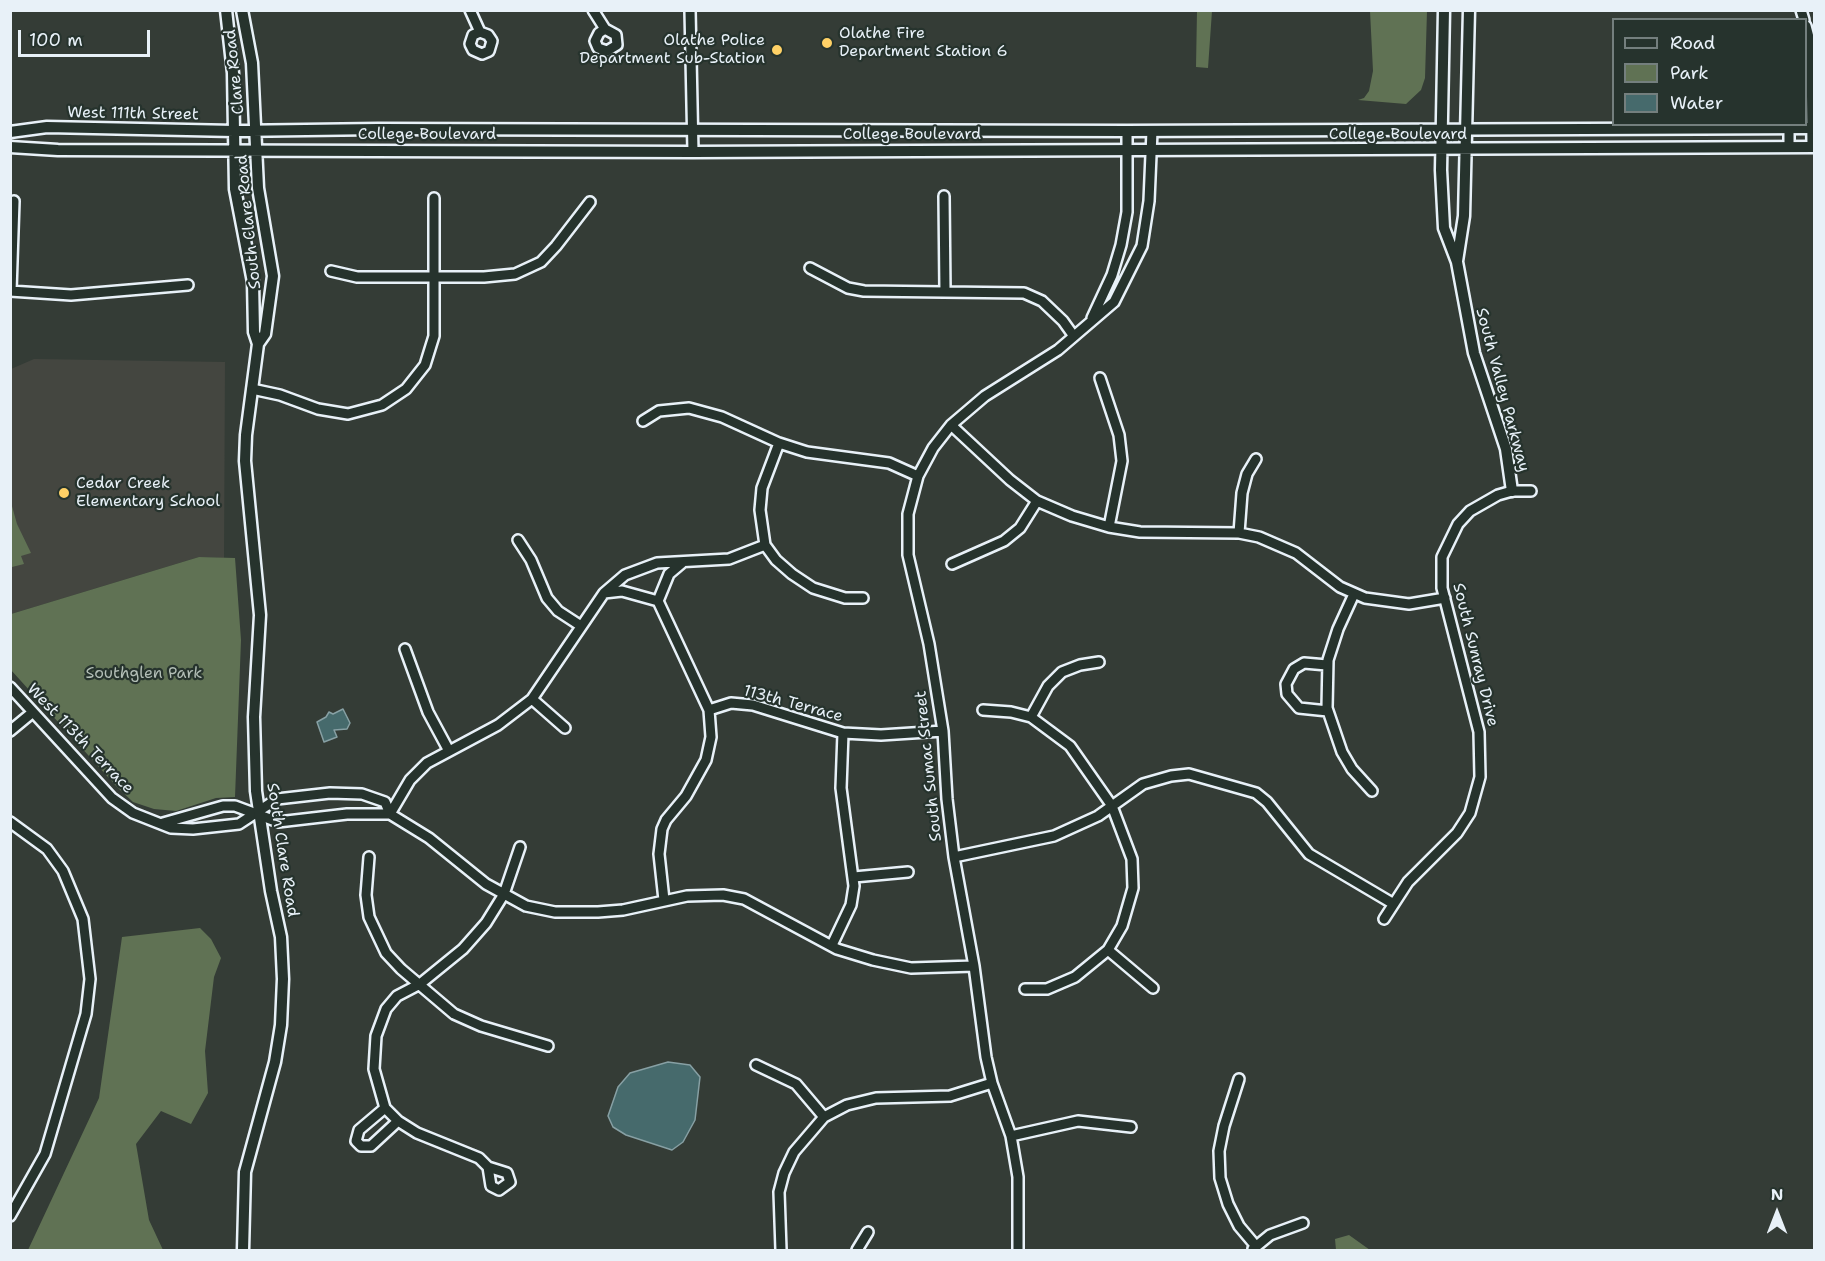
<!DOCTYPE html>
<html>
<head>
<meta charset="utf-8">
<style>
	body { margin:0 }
	#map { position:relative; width:1825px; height:1261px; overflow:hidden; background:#343c36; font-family:"Shantell Sans",sans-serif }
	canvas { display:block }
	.frame { position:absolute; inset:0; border:12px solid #e8f1f8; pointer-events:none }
	.legend { position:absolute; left:1612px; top:18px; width:195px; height:108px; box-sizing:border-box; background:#26332d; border:2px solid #747f7e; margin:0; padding:8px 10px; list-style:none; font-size:18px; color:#e8f1f8 }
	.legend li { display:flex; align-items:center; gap:12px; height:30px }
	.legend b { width:30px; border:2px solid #747f7e }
	.north { position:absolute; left:1747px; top:1183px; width:60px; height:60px; -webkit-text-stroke:4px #26332d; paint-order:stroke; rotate:0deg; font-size:16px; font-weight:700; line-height:24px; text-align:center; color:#e8f1f8 }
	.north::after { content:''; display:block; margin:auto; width:21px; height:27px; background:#e8f1f8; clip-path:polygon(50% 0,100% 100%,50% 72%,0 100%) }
	.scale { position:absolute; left:18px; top:30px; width:132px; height:27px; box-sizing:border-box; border:3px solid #e8f1f8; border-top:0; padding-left:8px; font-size:18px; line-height:21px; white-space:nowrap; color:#e8f1f8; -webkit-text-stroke:4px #26332d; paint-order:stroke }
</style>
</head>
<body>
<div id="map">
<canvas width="1825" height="1261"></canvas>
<div class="frame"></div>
<ul class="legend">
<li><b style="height:8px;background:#26332d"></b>Road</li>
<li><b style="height:16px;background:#607254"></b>Park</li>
<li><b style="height:16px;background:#466a6c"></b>Water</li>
</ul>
<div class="north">N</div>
<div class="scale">100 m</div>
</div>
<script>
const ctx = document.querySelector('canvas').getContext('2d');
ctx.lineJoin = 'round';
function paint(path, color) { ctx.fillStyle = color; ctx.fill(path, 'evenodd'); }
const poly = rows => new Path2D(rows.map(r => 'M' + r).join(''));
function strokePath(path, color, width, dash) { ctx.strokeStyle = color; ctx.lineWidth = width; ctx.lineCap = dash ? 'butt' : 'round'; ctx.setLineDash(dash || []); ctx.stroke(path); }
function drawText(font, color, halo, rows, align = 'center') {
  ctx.font = font + ' "Shantell Sans",sans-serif'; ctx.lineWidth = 4.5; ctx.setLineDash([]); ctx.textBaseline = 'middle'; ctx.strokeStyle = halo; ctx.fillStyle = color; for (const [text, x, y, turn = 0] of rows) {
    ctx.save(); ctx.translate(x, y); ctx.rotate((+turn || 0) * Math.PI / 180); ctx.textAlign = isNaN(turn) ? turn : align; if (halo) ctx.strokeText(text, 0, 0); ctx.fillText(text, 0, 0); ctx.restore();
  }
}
const built = poly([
	[34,359,225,362,224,558,199,557,11,614,11,369]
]);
const green = poly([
	[1197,11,1212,11,1208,68,1196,67],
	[1370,11,1427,11,1425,78,1421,90,1406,104,1358,100,1364,98,1369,91,1373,71],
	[10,499,17,524,31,553,21,556,24,564,12,567],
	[199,557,235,558,241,640,235,797,216,798,176,811,154,809,133,802,117,787,11,670,11,614],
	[200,928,211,939,221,958,214,977,205,1051,208,1093,191,1124,161,1111,136,1144,149,1220,163,1250,28,1250,99,1098,122,937],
	[1349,1235,1370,1250,1336,1250,1335,1239]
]);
const water = poly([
	[343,709,350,723,347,729,334,730,337,737,324,742,317,722,326,717,329,712,333,714,343,709],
	[668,1062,690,1065,700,1077,695,1120,683,1142,672,1150,626,1135,613,1127,608,1116,618,1087,630,1073,668,1062]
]);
const minor = poly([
	[470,10,480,32,488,35,492,41,489,51,482,54,473,50,470,44,473,35,480,32],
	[593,10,605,29,616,35,617,45,607,51,598,48,595,41,599,33,605,29],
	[690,10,693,152],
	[1801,10,1804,20],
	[1806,26,1811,45,1812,147],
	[1789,124,1789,146],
	[944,196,945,291],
	[810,268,848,288,864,291,1024,293,1042,301,1063,321,1073,335],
	[331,271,357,277,484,277,515,274,541,262,556,246,590,202],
	[10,291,71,295,188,285],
	[11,291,14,201],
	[1092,318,1112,275,1121,245,1127,212,1127,131],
	[1100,378,1119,435,1122,461,1109,527],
	[252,389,280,395,318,409,348,414,382,405,406,389,425,365,434,336,434,198],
	[643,421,659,411,689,408,722,417,779,443,807,452,889,463,918,476],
	[951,425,1010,480,1037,501,1072,516,1109,527,1140,532,1239,533,1259,537,1296,553,1340,587,1365,598,1409,604,1445,598],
	[779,443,762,488,760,510,765,545,776,560,792,574,813,588,845,598,863,598],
	[1239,533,1242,493,1247,474,1256,459],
	[518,540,531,560,547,598,558,611,581,626],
	[952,564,1004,541,1020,528,1037,501],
	[604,593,622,591,658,601,709,710,711,737,706,760,686,796,666,820,662,829,659,854,664,900],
	[1354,594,1338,629,1328,660,1327,708,1342,752,1352,769,1372,791],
	[658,601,669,574,682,563],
	[405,649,428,712,449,751],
	[1327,665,1304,663,1294,669,1286,684,1287,694,1299,708,1328,711],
	[10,687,112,798,133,813,171,828,193,829,239,824,277,799,330,793,362,794,385,802,390,814,429,838,486,884,526,906,555,912,598,912,623,910,687,896,723,895,744,899,837,949,873,960,911,968,974,966],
	[532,699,565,728],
	[709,710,731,703,753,705,843,733,881,735,943,731],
	[983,710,1011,712,1031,717,1070,746,1112,806,1132,859,1133,888,1122,926,1108,950,1075,977,1047,989,1025,989],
	[1031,717,1048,686,1062,672,1080,665,1099,662],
	[10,731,33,712],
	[390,814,410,780,427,763,498,725,532,699,604,593,625,575,657,563,729,559,765,545],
	[10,822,47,849,63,871,83,919,90,979,86,1014,45,1154,10,1216],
	[163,823,223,806,235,806,278,822,347,814,390,814],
	[369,857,366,895,369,917,386,953,401,969,454,1014,481,1026,548,1046],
	[954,857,1054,836,1098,816,1143,784,1171,776,1189,774,1256,793,1267,802,1309,854,1392,903],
	[854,877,908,872],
	[1384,919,1408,882,1457,833,1470,813,1480,777,1479,732,1442,588,1442,557,1458,524,1470,511,1498,495,1512,491,1531,491],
	[832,945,851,905,854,886,841,788,843,733],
	[1108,950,1153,988],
	[756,1065,796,1084,824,1117],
	[1239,1079,1224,1126,1219,1151,1220,1178,1228,1204,1239,1226,1255,1245],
	[385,1108,359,1130,356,1141,361,1146,371,1146,398,1121],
	[1011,1136,1078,1121,1131,1127],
	[488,1167,507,1173,510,1182,499,1190,491,1186,488,1167,479,1158,417,1133,398,1121,385,1108,374,1069,376,1036,386,1009,397,996,420,984,463,949,486,923,504,894,520,847],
	[1253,1249,1270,1235,1303,1223],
	[781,1250,779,1192,784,1173,794,1152,824,1117,847,1105,876,1098,950,1096,992,1083],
	[857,1250,868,1232],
	[1018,1250,1018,1177,1011,1136,992,1083,986,1057,974,966,954,857,947,799,943,731,929,644,908,555,908,514,918,476,933,448,951,425,985,396,1058,350,1114,302,1142,246,1149,201,1152,131]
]);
const tertiary = poly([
	[226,10,233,73,235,189,253,282,254,332,258,344,246,435,245,461,260,615,254,717,256,791,271,891,281,937,283,979,281,1025,275,1062,245,1172,243,1250],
	[242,10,252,63,258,188,273,276,265,334,258,344],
	[1444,10,1441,170,1444,228,1457,262,1474,353,1506,449,1512,491],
	[10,132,47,127,234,131,378,129,1127,131,1814,128],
	[10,147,58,150,693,152,1814,147],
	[1457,261,1464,216,1469,10]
]);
const markers = [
	[827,43,6,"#ffd166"],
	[777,50,6,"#ffd166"],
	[64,493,6,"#ffd166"]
];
const poiNames = [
	["Olathe Fire",839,34],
	["Department Station 6",839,52],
	["Olathe Police",765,41,"right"],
	["Department Sub-Station",765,59,"right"],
	["Cedar Creek",76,484],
	["Elementary School",76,502]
];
const streetNames = [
	["Clare Road",235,72,-96],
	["West 111th Street",133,114,1],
	["College Boulevard",427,135],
	["College Boulevard",912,135],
	["College Boulevard",1398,135],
	["South Clare Road",249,222,-96],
	["South Valley Parkway",1502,390,75],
	["South Sunray Drive",1475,655,76],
	["113th Terrace",793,704,15],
	["West 113th Terrace",80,739,46],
	["South Sumac Street",929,766,-96],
	["South Clare Road",282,850,81]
];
const parkNames = [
	["Southglen Park",144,674]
];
paint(built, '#444640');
paint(green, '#607254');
paint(water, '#466a6c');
strokePath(water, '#87a0a4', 1.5);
strokePath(minor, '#e8f1f8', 14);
strokePath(tertiary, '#e8f1f8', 15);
strokePath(minor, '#26332d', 9);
strokePath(tertiary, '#26332d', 10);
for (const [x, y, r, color] of markers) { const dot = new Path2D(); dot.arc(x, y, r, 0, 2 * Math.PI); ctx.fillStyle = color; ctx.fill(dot); strokePath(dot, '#26332d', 2); }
drawText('16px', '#e8f1f8', '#26332d', poiNames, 'left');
drawText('16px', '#e8f1f8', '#26332d', streetNames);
drawText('16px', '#b2beb6', '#26332d', parkNames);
</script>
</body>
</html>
